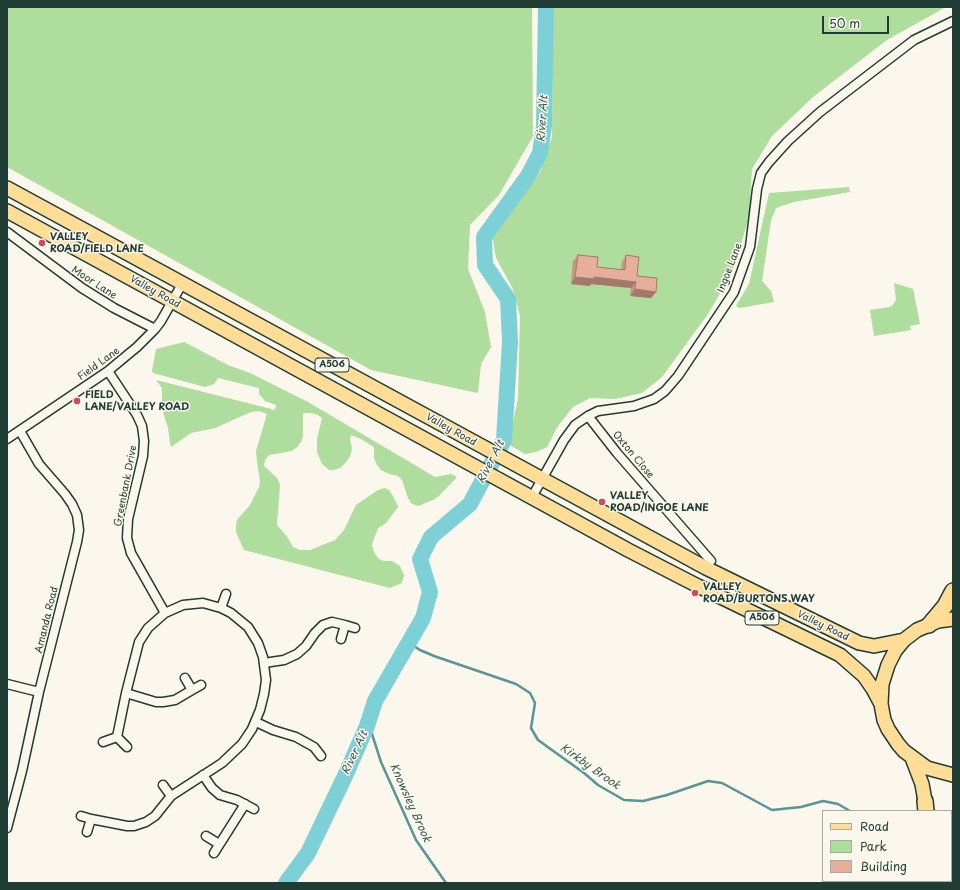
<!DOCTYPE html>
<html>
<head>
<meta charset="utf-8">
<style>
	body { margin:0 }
	#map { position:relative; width:960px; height:890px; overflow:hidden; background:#fbf7ec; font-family:"Playpen Sans",sans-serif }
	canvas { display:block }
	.frame { position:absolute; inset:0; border:8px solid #1f3d34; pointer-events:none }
	.legend { position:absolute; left:822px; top:810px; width:130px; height:72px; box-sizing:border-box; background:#fbf7ec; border:1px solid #a3ada2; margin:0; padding:5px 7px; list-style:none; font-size:12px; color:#1f3d34 }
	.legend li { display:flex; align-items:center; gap:8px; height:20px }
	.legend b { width:20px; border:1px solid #a3ada2 }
	.scale { position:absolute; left:822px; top:16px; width:67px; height:18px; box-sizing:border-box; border:2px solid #1f3d34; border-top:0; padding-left:5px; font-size:12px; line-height:14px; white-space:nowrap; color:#1f3d34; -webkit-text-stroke:3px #fbf7ec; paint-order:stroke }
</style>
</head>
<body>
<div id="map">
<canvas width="960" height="890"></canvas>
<div class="frame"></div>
<ul class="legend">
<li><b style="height:5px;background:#ffdd96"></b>Road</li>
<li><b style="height:11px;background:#aedd9d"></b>Park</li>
<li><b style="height:11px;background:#e6af9b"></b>Building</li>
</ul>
<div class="scale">50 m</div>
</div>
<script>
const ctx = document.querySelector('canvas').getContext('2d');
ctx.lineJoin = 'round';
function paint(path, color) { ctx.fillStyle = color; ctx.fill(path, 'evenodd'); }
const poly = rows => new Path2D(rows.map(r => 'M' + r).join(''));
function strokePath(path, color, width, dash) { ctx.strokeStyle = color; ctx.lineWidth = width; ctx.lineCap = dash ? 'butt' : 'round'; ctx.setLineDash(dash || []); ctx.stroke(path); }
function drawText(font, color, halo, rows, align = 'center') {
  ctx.font = font + ' "Playpen Sans",sans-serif'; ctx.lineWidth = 3; ctx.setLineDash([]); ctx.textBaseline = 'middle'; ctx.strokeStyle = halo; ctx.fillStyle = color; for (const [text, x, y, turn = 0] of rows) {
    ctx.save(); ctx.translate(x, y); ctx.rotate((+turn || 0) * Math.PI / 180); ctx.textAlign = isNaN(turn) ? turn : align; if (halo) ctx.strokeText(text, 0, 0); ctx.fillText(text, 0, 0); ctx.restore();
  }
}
const green = poly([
	[7,7,532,7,533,136,499,195,470,225,468,269,485,312,491,347,481,364,478,393,371,370,7,167],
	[553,7,946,7,887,40,813,97,772,136,752,169,749,218,732,273,708,314,662,377,642,393,615,399,590,398,573,407,558,426,547,447,536,452,525,454,508,444,518,399,520,316,513,289,496,258,492,235,540,172,552,137],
	[849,187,850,192,794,202,776,208,771,220,762,281,771,291,774,302,740,308,736,306,749,284,769,193],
	[894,283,913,289,920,324,910,326,911,330,874,336,870,310,890,307,893,305,896,300],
	[184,342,228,365,250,373,308,402,435,477,451,474,457,477,439,496,433,500,418,506,412,504,408,498,402,480,398,476,389,474,381,470,377,465,374,458,374,447,361,439,351,435,350,441,352,448,351,454,347,461,340,468,334,470,329,470,322,464,317,452,317,439,322,418,316,414,308,413,303,413,303,435,302,440,298,446,292,451,269,455,265,460,264,466,277,478,280,485,277,525,288,538,293,547,300,550,310,550,335,540,344,530,356,505,378,490,385,488,389,490,394,498,398,507,386,523,378,528,373,541,372,546,375,554,379,559,383,561,392,561,400,566,404,575,402,583,390,588,244,550,236,532,236,525,237,520,250,505,259,487,260,481,257,462,256,451,267,414,259,411,251,412,215,428,191,433,171,447,170,443,168,428,162,409,162,388,156,380,275,410,276,405,265,401,259,394,259,388,218,378,214,384,205,387,153,373,152,371,156,349]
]);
const stream = poly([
	[409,643,420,650,434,656,516,684,530,693,535,703,531,728,538,740,584,773,598,785,624,800,643,801,667,795,708,781,722,783,772,810,801,807,823,801,838,804,850,811],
	[367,726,372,734,381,762,416,840,446,883]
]);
const river = poly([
	[286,883,308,853,345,776,367,726,375,701,423,618,430,592,420,559,431,537,470,504,504,440,510,342,508,299,485,265,484,237,528,176,540,153,544,126,546,7]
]);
const minor = poly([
	[7,232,82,288,114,308,155,329],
	[108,371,137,415,142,426,144,441,143,456,128,519,127,538,131,553,165,613,148,628,139,642,126,693,117,737],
	[588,416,617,453,711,561],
	[7,439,108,371,137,347,155,329,161,321,182,284],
	[532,497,564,440,575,425,588,416,598,411,634,406,654,399,665,391,678,376,734,292,750,247,757,189,761,173,769,162,788,141,820,112,914,40,953,21],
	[221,608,226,594],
	[165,613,183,605,203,603,221,608,231,613,248,627,258,643,263,657,266,680,264,694,260,710,252,729,242,744,222,763,171,796],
	[341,639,345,625,355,628],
	[264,663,284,660,297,654,306,646,315,633,323,625,332,622,345,625],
	[185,678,192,690,201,685],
	[7,684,39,692],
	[126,693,156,702,163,702,175,700,192,690],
	[256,722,273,730,296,737,314,747,321,756],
	[103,742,117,737,127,747],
	[203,775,212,788,220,795,237,800,254,809],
	[81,816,91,819,87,832],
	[91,819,127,826,134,826,146,822,155,816,171,796,163,785],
	[7,828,22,771,39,692,77,542,79,530,77,515,72,504,65,494,39,464,20,431],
	[206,836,219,844],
	[214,853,245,804]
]);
const primary = poly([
	[7,188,706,568,859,643,874,646,904,640],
	[7,211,628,550,698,586,840,655,864,676,873,689,881,704],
	[953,619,938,621,929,625,917,630,904,640,895,651,888,665,882,684,881,704,884,720,888,729,898,744,904,751,927,768,953,775],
	[912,758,922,784,925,801]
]);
const motorway = poly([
	[929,625,945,606,953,591],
	[925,801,926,811],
	[925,883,925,881]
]);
const wall = poly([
	[578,255,597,267,621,270,622,262,626,255,637,276,656,292,651,298,630,296,631,288,591,284,590,286,571,284,573,261]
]);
const shadedWall = poly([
	[575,277,594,277,636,282,631,288,591,284,590,286,571,284],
	[635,289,656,292,651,298,630,296]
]);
const building = poly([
	[578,255,598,257,597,267,625,270,626,255,639,257,637,276,657,278,656,292,635,289,636,282,594,277,594,279,575,277,578,255]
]);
const markers = [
	[42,243,4,"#d1495b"],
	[77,401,4,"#d1495b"],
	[602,502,4,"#d1495b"],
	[695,593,4,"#d1495b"]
];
const shields = [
	[332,365,34],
	[762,618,34]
];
const shieldNames = [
	["A506",332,365],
	["A506",762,618]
];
const poiNames = [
	["VALLEY",50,237],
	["ROAD/FIELD LANE",50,249],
	["FIELD",85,395],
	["LANE/VALLEY ROAD",85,407],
	["VALLEY",610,496],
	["ROAD/INGOE LANE",610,508],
	["VALLEY",703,587],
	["ROAD/BURTONS WAY",703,599]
];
const streetNames = [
	["Ingoe Lane",730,268,-69],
	["Moor Lane",94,283,33],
	["Valley Road",155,292,29],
	["Field Lane",99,364,-36],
	["Valley Road",451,430,29],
	["Oxton Close",633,455,50],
	["Greenbank Drive",126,486,-79],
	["Amanda Road",47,620,-76],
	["Valley Road",823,626,26]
];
const waterNames = [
	["River Alt",543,119,-86],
	["River Alt",491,462,-63],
	["River Alt",355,753,-65],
	["Kirkby Brook",590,767,35],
	["Knowsley Brook",410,803,66]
];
paint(green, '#aedd9d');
strokePath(stream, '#589596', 2.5);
strokePath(river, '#7ed0d7', 16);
strokePath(minor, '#1f3d34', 11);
strokePath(primary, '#1f3d34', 16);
strokePath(motorway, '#1f3d34', 18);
strokePath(minor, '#fbf7ec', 8);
strokePath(primary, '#ffdd96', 13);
strokePath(motorway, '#ffdd96', 15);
paint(wall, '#c69685');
paint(shadedWall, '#a17a6c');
paint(building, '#e6af9b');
strokePath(building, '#a17a6c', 1);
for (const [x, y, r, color] of markers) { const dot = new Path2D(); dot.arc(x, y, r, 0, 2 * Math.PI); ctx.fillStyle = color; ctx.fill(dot); strokePath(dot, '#fbf7ec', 1.5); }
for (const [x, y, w] of shields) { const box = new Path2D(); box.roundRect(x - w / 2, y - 7, w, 14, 3); ctx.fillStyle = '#fbf7ec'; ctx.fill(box); strokePath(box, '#1f3d34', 1); }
drawText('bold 9px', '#1f3d34', null, shieldNames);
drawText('bold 10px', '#1f3d34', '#fbf7ec', poiNames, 'left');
drawText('10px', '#1f3d34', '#fbf7ec', streetNames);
drawText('italic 11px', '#325a55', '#fbf7ec', waterNames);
</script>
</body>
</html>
